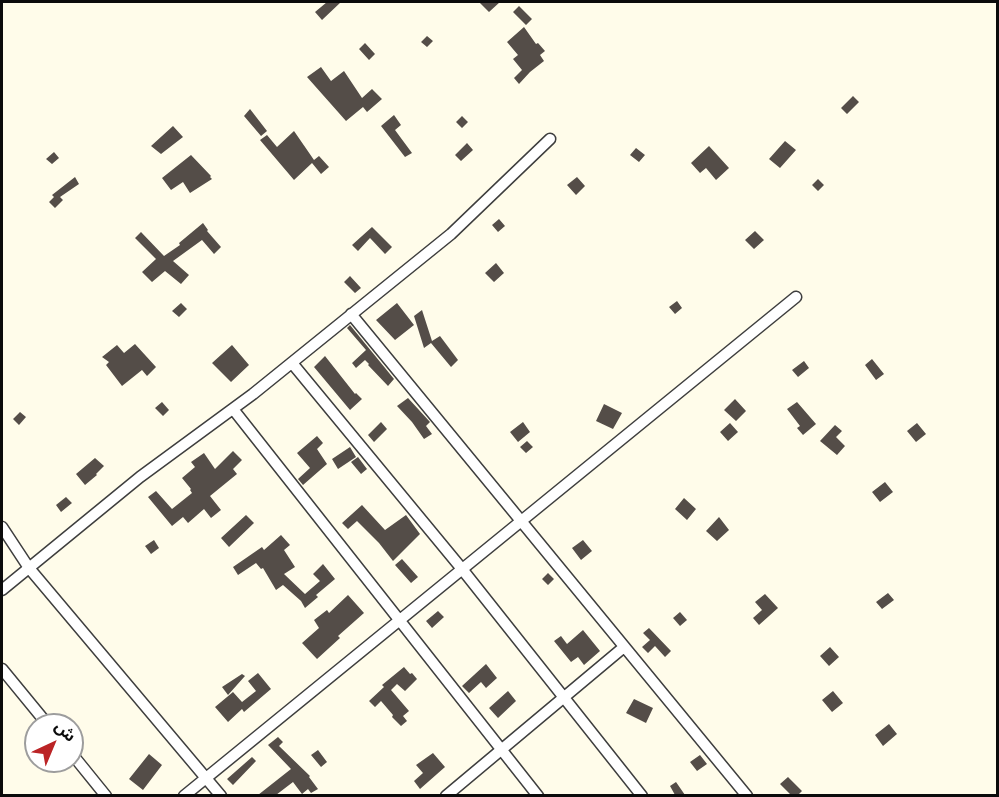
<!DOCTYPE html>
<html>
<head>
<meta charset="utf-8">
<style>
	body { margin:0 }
	#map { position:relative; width:999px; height:797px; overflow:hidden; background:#fffcea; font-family:"Crimson Pro","Noto Sans Arabic",serif }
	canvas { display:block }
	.frame { position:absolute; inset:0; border:3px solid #0b0b0b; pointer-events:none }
	.north { position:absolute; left:24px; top:713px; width:60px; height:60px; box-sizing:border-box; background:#fff; border:2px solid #9d9d9d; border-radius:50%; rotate:44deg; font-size:16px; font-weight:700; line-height:24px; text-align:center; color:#0b0b0b }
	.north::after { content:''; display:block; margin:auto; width:21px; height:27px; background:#bb2426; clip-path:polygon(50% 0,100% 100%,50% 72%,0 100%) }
</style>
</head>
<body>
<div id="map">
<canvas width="999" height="797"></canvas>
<div class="frame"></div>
<div class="north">ش</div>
</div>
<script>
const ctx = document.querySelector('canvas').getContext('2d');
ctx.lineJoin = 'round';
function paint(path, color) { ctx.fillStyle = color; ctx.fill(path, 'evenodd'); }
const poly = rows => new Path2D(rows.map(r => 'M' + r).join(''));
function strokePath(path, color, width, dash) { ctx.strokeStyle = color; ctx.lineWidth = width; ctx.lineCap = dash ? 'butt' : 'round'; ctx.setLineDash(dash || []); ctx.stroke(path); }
const building = poly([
	[327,2,341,2,322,20,315,12],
	[479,2,500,2,489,12],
	[519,6,532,19,526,25,513,12],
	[524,27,536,44,538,43,545,51,540,55,544,61,530,72,519,84,514,78,522,70,513,59,518,55,507,42],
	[427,36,433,41,427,47,421,42],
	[365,43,375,54,369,60,359,49],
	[321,67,331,81,344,71,362,98,372,89,382,99,367,112,363,107,346,121,307,77],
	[853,96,859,102,847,114,841,108],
	[250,109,267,131,261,136,244,116],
	[394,115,401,125,395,130,412,153,405,157,381,126],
	[462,116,468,122,462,128,456,122],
	[173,126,183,137,161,154,151,146],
	[294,131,314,160,319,156,329,167,321,174,312,163,294,180,260,140,267,135,277,147],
	[785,141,796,150,780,168,769,159],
	[467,143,473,150,461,161,455,155],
	[709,146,729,168,716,180,706,168,700,173,691,163],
	[636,148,645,155,639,162,630,155],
	[54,152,59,158,52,164,46,159],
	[191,155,211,176,210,177,212,179,190,193,183,182,171,190,162,178],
	[75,177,79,184,60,197,63,200,55,208,49,202,54,197,52,195],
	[577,177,585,186,576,195,567,185],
	[818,179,824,185,818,191,812,185],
	[499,219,505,226,498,232,492,225],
	[203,223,208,230,207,231,221,247,214,254,202,240,173,261,189,275,181,284,165,271,152,282,142,272,156,259,135,238,141,232,164,256,180,245,179,243],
	[372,227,392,247,385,254,370,238,358,251,352,245],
	[755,231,764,240,754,249,745,240],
	[496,263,504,273,494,282,485,273],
	[350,276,361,288,355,293,344,282],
	[677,301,682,308,675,314,669,307],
	[181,303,187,309,179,317,172,311],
	[397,303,414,325,395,340,376,320],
	[422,310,432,341,440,336,458,360,451,367,431,343,424,348,414,316],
	[350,325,394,379,388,386,368,365,369,364,365,360,356,368,352,363,366,350,347,328],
	[135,344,156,367,147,376,142,370,122,386,106,365,109,362,102,357,117,345,124,353],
	[232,345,249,365,231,382,212,363],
	[325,356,355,394,356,393,362,399,350,410,314,367],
	[872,359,884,374,876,380,865,365],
	[804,361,809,368,798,377,792,370],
	[408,398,430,422,426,426,432,434,424,439,412,422,397,406],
	[735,399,746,411,736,421,724,410],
	[162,402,169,410,163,416,155,408],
	[797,402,816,424,803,435,797,428,800,426,787,409],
	[604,404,622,413,613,429,596,421],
	[20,412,26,417,19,425,13,419],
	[381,422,387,429,374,442,368,435],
	[523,422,530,432,518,442,510,432],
	[730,423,738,432,728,441,720,432],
	[917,423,926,434,916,442,907,431],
	[835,425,842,431,836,437,845,446,837,455,820,441],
	[317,436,323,443,317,449,327,464,303,485,298,479,310,468,297,453],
	[527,441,533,447,526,453,520,447],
	[350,447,356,457,338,469,332,459],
	[233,451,242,460,233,469,237,474,210,496,221,510,211,518,204,509,188,523,183,517,172,526,148,497,156,491,172,509,192,493,190,490,191,489,182,478,195,467,191,462,204,453,215,469],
	[358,457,367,469,361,474,351,462],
	[95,458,104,466,96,474,97,475,85,485,76,474],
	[885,482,893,492,880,502,872,492],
	[66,497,72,503,61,512,56,505],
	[684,498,696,509,687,520,675,509],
	[362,505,385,530,406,515,420,534,393,561,379,543,357,521,348,529,342,523],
	[246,515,254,523,229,547,221,538],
	[719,517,729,530,717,541,706,531],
	[281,535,290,545,284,550,295,567,284,574,305,594,320,581,313,574,323,564,335,579,316,595,318,597,305,608,301,601,283,585,276,590,263,568,261,569,256,563,238,575,233,567,262,547,264,550],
	[154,540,159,548,151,554,145,546],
	[583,540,592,551,581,560,572,548],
	[402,559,418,577,411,583,395,565],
	[548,573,554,579,548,585,542,579],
	[888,593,894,600,882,609,876,602],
	[765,594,778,608,759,625,753,618,762,610,755,602],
	[348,595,364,613,338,636,340,638,317,659,302,643,319,628,314,620,327,610,329,613],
	[438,611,444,617,432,628,426,621],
	[680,612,687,620,680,626,673,618],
	[649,628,671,651,665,657,655,646,648,653,642,647,650,640,643,633],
	[583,630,600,651,584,665,578,657,571,662,554,641,561,636,567,644],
	[830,647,839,657,829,666,820,656],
	[486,664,497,678,486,688,481,682,469,693,462,686],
	[404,667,410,674,412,673,417,679,405,691,397,684,391,690,409,711,403,716,407,721,401,726,392,717,393,715,381,701,375,707,369,701,384,687,382,685],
	[258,673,271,689,244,712,242,709,228,722,215,707,233,692,242,702,256,691,248,681],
	[242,674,245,676,228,695,222,687],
	[508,691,516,701,498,718,489,708],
	[833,691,843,703,832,712,822,700],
	[634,699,653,708,646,723,626,713],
	[889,724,897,734,883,746,875,735],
	[278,737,283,742,279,746,310,776,309,777,318,789,311,793,308,789,302,794,293,782,276,795,258,795,291,769,268,745],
	[318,750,327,762,321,767,311,755],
	[433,753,445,767,420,789,414,781,423,773,416,765],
	[149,754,162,765,143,790,129,779],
	[700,755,707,764,697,771,690,762],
	[252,757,256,761,233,785,227,779],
	[788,777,802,791,798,795,791,795,780,784],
	[676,782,685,795,675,795,670,786]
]);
const minor = poly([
	[351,314,747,796],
	[292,363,462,569,642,796],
	[233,409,538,796],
	[2,527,29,568,221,796],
	[2,590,140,477,253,394,451,234,550,139],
	[2,669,48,725],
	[72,754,106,796],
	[184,796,796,297],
	[446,796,624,647]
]);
paint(building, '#544d48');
strokePath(minor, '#3e3e3e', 13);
strokePath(minor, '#fff', 10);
</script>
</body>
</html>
